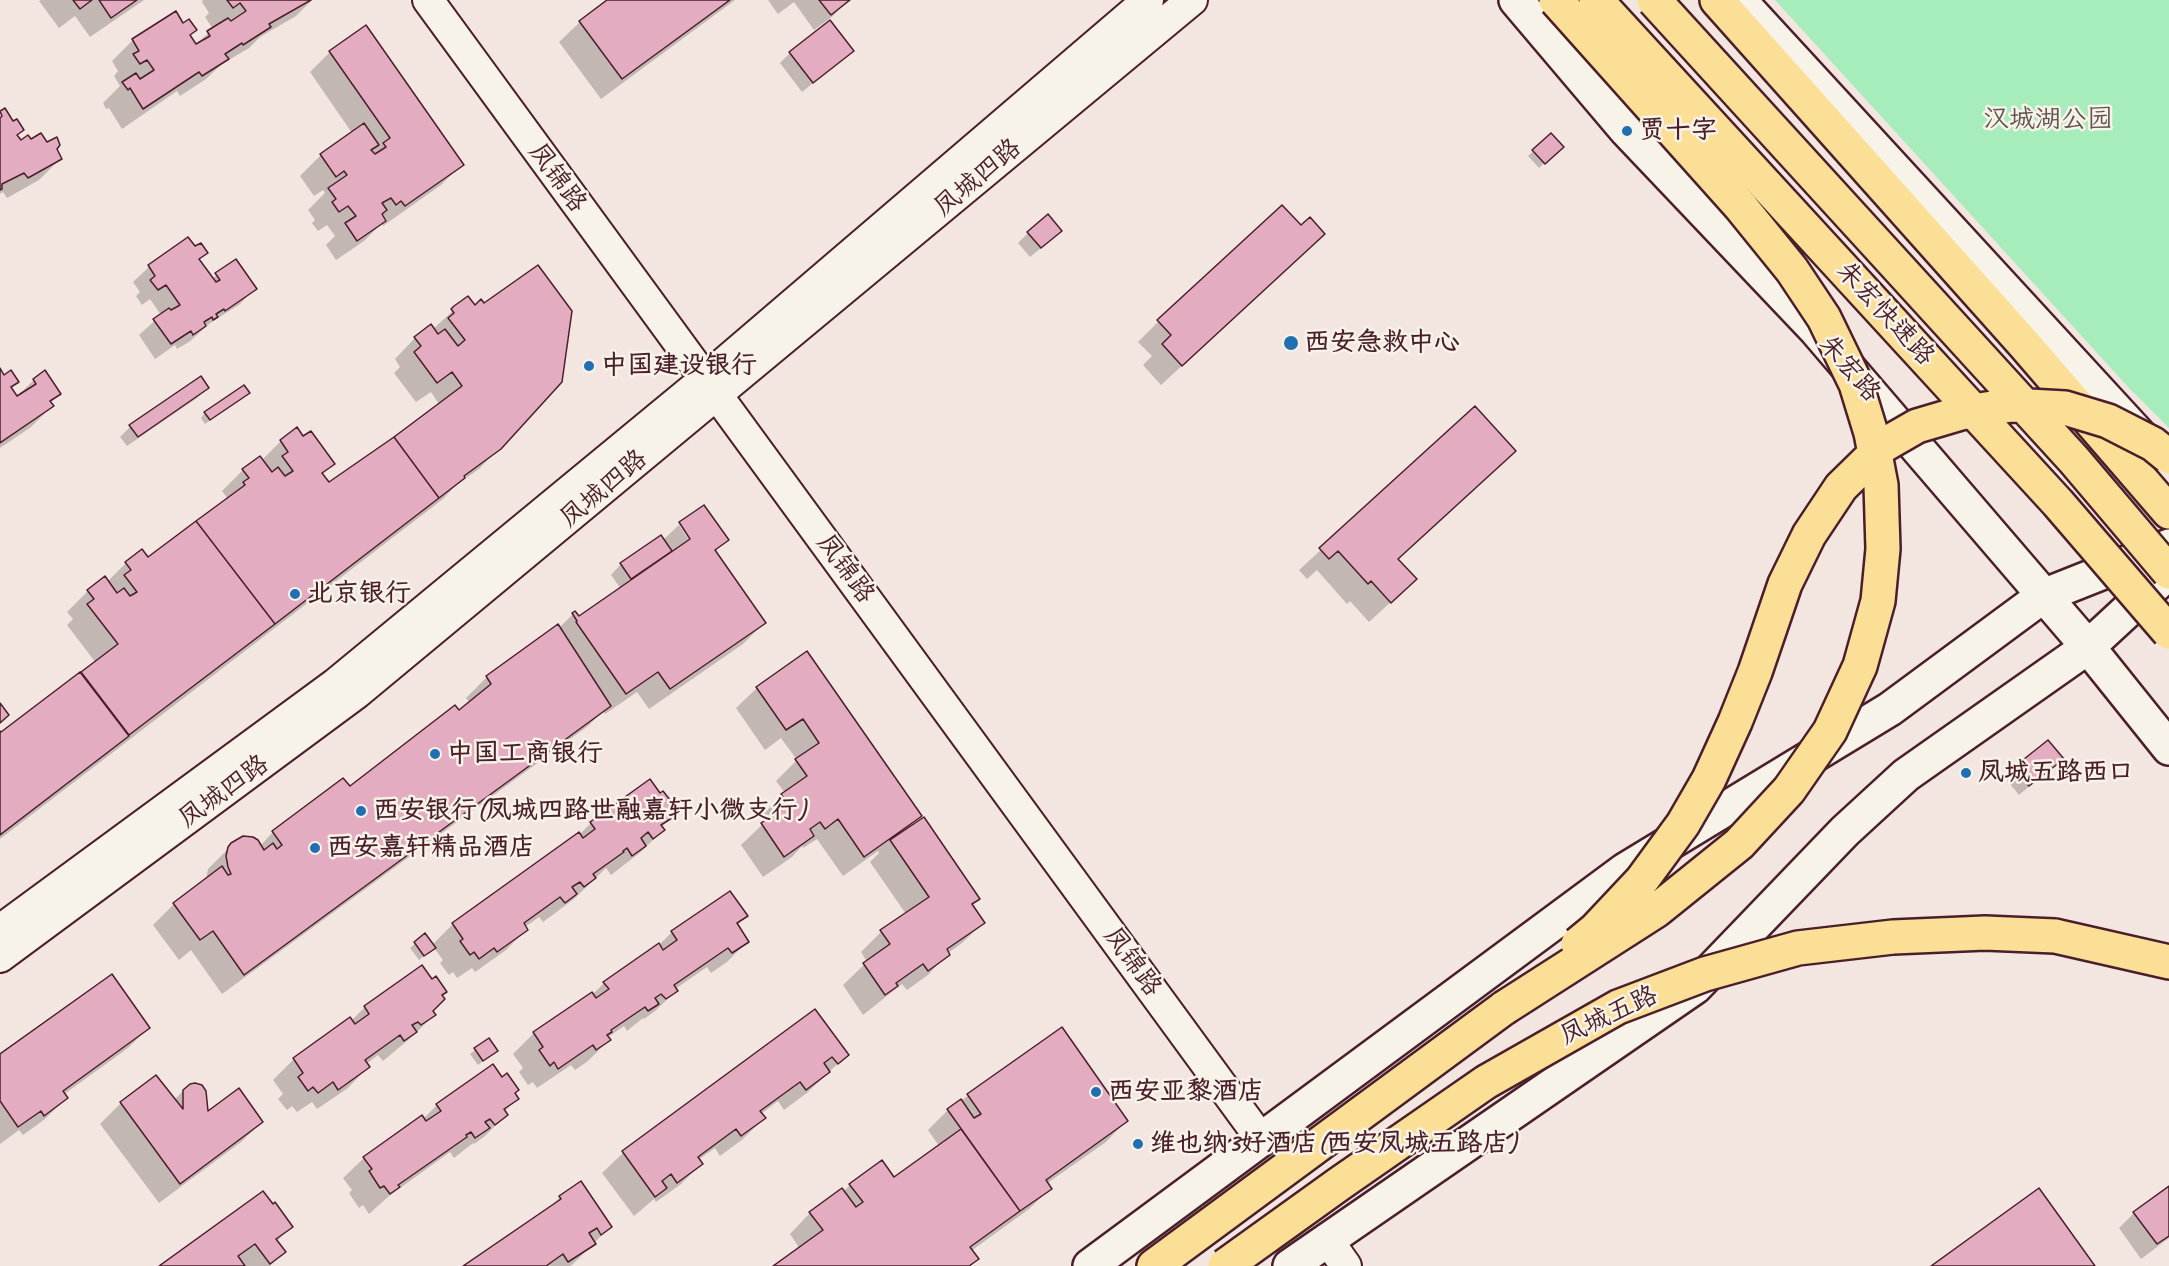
<!DOCTYPE html>
<html>
<head>
<meta charset="utf-8">
<style>
	body { margin:0 }
	canvas { display:block; background:#f3e5e0 }
</style>
</head>
<body>
<canvas width="2169" height="1266"></canvas>
<script>
const ctx = document.querySelector('canvas').getContext('2d');
ctx.lineJoin = 'round';
function paint(path, color) { ctx.fillStyle = color; ctx.fill(path, 'evenodd'); }
const poly = rows => new Path2D(rows.map(r => 'M' + r).join(''));
function strokePath(path, color, width, dash) { ctx.strokeStyle = color; ctx.lineWidth = width; ctx.lineCap = dash ? 'butt' : 'round'; ctx.setLineDash(dash || []); ctx.stroke(path); }
function drawText(font, color, halo, rows, align = 'center') {
  ctx.font = font + ' Caveat,"LXGW WenKai TC",sans-serif'; ctx.lineWidth = 5; ctx.setLineDash([]); ctx.textBaseline = 'middle'; ctx.strokeStyle = halo; ctx.fillStyle = color; for (const [text, x, y, turn = 0] of rows) {
    ctx.save(); ctx.translate(x, y); ctx.rotate((+turn || 0) * Math.PI / 180); ctx.textAlign = isNaN(turn) ? turn : align; if (halo) ctx.strokeText(text, 0, 0); ctx.fillText(text, 0, 0); ctx.restore();
  }
}
const green = poly([
	[1775,0,2169,0,2169,428,2130,389]
]);
const shadow = poly([
	[41,0,144,0,90,37,75,16,59,28,39,1],
	[203,0,312,0,296,16,260,37,249,48,222,64,206,79,180,96,177,91,122,129,109,108,106,109,103,103,120,86,114,76,118,71,112,61,133,40,175,13,195,45,213,29,205,17,209,13,202,2],
	[609,0,735,0,601,99,559,42,580,22],
	[768,0,848,0,833,16,814,30,794,2,778,14],
	[852,51,802,92,780,63,790,53],
	[330,52,462,164,441,185,383,226,382,223,364,241,336,260,326,245,335,236,327,225,318,231,312,223,315,220,308,210,325,193,323,190,314,196,300,176,321,155,352,133,310,72],
	[1,112,20,142,30,141,47,144,55,149,59,160,39,180,7,198,3,192,0,194],
	[1551,135,1562,147,1539,168,1528,156],
	[1028,233,1050,241,1030,257,1018,243],
	[188,239,195,249,206,253,199,260,212,279,236,261,255,288,240,304,209,324,189,342,177,349,175,345,155,359,139,335,161,315,150,299,142,305,136,296,140,292,133,282,149,267],
	[1302,255,1161,385,1143,365,1152,356,1138,342,1159,321],
	[467,298,500,447,479,469,456,485,443,499,0,839,0,733,1,735,96,663,67,625,73,619,67,612,88,591,107,582,126,563,141,551,148,559,228,499,222,491,243,470,260,458,262,460,281,441,296,429,303,438,333,463,322,475,328,484,439,404,431,392,416,402,394,373,400,367,395,359,415,338,433,329],
	[0,371,4,377,17,382,10,389,16,397,34,380,59,394,50,403,52,406,31,427,0,448],
	[207,388,197,398,127,446,120,437,130,427],
	[243,397,205,424,201,418,205,413],
	[1475,409,1514,451,1397,560,1394,599,1369,622,1350,601,1347,604,1317,570,1307,579,1299,570],
	[704,507,727,540,714,552,764,623,743,644,649,709,637,692,605,714,603,711,588,726,222,994,191,950,179,960,153,925,174,904,206,880,208,869,229,848,260,846,273,832,343,780,350,788,458,712,470,703,466,698,487,677,558,626,559,628,573,614,575,613,579,618,621,589,611,575,621,564,663,540,680,524],
	[679,525,683,525,696,544,693,546],
	[807,653,920,816,910,826,978,898,971,906,983,923,962,943,948,953,928,975,907,990,902,984,863,1015,843,985,867,962,861,952,881,932,906,914,870,862,879,853,878,851,843,876,817,839,803,848,802,846,792,857,763,877,741,845,765,822,761,816,785,793,776,781,797,760,781,738,765,750,736,708,757,688],
	[2062,759,2019,795,2005,778,2015,768],
	[668,809,673,815,661,827,663,830,642,851,611,875,606,868,574,899,543,922,539,917,525,927,526,930,506,950,475,972,472,968,457,978,453,972,449,975,440,963,443,960,434,948,419,960,410,948,425,935,432,945,453,924,579,835,591,823],
	[746,916,736,926,747,942,727,962,711,973,707,967,675,989,676,991,655,1011,644,1019,643,1018,627,1031,624,1026,607,1038,609,1040,588,1061,575,1070,571,1065,537,1088,533,1082,528,1085,519,1072,523,1068,513,1054,534,1033,592,995,604,983,659,945,672,932],
	[441,996,431,1011,434,1015,413,1036,383,1061,378,1055,366,1064,368,1067,348,1088,317,1109,312,1102,297,1112,292,1106,287,1110,278,1099,283,1094,273,1080,294,1059,350,1019,351,1021,365,1007],
	[815,1011,847,1055,808,1092,784,1110,778,1101,761,1114,764,1118,743,1139,720,1156,715,1148,698,1160,701,1164,681,1184,656,1202,654,1199,634,1216,602,1173,623,1153],
	[148,1028,128,1048,63,1095,66,1098,45,1119,23,1135,19,1130,0,1144,0,1056],
	[1061,1029,1126,1121,1106,1142,1046,1184,1050,1189,1029,1209,971,1251,977,1259,970,1266,776,1266,800,1249,790,1234,810,1213,843,1192,850,1185,894,1179,939,1146,928,1130,948,1110],
	[488,1040,491,1055,478,1065,470,1054],
	[493,1066,517,1099,504,1112,506,1115,485,1136,474,1144,473,1143,454,1158,450,1152,389,1196,369,1214,363,1205,359,1208,349,1193,352,1190,343,1178,364,1158,423,1119,437,1105],
	[156,1077,174,1100,187,1087,206,1114,262,1122,241,1142,159,1203,100,1124,121,1103],
	[2169,1188,2169,1238,2141,1259,2119,1228,2134,1213],
	[560,1197,610,1227,573,1264,570,1266,465,1266,546,1211],
	[291,1227,276,1242,284,1252,270,1266,161,1266]
]);
const building = poly([
	[73,0,92,0,80,9,73,0],
	[99,0,137,0,111,18,99,0],
	[227,0,311,0,269,24,271,27,243,45,242,43,225,54,229,59,202,76,199,72,143,109,130,88,128,90,122,82,136,73,140,79,154,70,147,60,140,64,133,54,139,51,132,39,176,11,183,23,189,19,197,30,190,35,196,44,210,36,207,31,228,18,231,21,246,11,240,3,233,8,227,0],
	[607,0,730,0,622,79,579,21,607,0],
	[819,0,850,0,831,15,819,0],
	[830,20,854,51,813,83,789,52,830,20],
	[366,25,464,165,405,206,401,201,396,205,391,198,382,203,387,210,382,214,386,221,357,241,345,223,356,216,348,206,339,212,332,202,336,199,328,188,347,175,344,171,336,177,320,154,364,123,379,145,371,150,375,154,386,147,383,143,390,138,329,51,366,25],
	[5,108,13,121,17,119,24,130,17,135,21,140,28,135,31,139,41,133,47,142,57,137,60,145,57,149,62,159,28,178,24,173,2,184,2,189,0,190,0,118,2,116,0,111,5,108],
	[1551,133,1564,147,1545,164,1532,150,1551,133],
	[1282,205,1301,225,1310,217,1325,234,1182,366,1162,344,1171,335,1157,320,1282,205],
	[1048,214,1062,231,1041,248,1027,232,1048,214],
	[188,237,195,246,201,243,208,253,199,259,216,282,220,280,215,273,236,259,257,289,225,311,224,309,216,314,218,317,213,320,212,317,204,322,206,326,193,335,191,331,171,344,153,319,169,308,171,310,180,305,166,285,158,290,150,280,155,276,148,265,188,237],
	[538,265,572,311,562,382,501,449,464,476,465,478,439,498,394,437,462,386,452,372,437,383,414,352,421,346,414,337,431,324,438,334,445,329,458,346,465,340,448,318,454,313,451,309,454,306,468,296,475,305,481,299,484,303,538,265],
	[0,368,4,375,11,370,19,382,11,387,17,396,36,384,33,379,45,370,61,394,50,401,54,406,0,443,0,368],
	[201,376,209,388,138,437,129,425,201,376],
	[244,385,250,393,210,420,204,412,244,385],
	[1475,406,1516,451,1398,559,1417,579,1391,603,1371,581,1368,584,1338,551,1329,559,1319,548,1475,406],
	[297,427,303,436,311,431,335,464,322,473,329,482,394,437,439,498,275,624,196,521,245,485,243,482,249,478,242,469,260,456,272,472,278,467,285,476,293,471,282,456,288,452,280,440,297,427],
	[704,505,729,540,715,550,766,623,670,689,658,672,626,694,576,622,577,621,572,613,575,611,579,616,690,539,679,522,704,505],
	[196,521,275,624,129,735,81,672,118,644,87,604,94,599,87,590,105,576,117,593,124,588,130,596,137,592,124,575,131,570,125,562,142,549,148,557,196,521],
	[661,535,672,551,631,579,620,563,661,535],
	[558,624,611,706,244,975,213,931,200,940,173,903,222,866,228,875,231,874,228,867,226,856,228,847,231,843,243,836,253,837,258,840,264,850,273,843,277,849,282,845,272,831,343,778,350,786,455,705,459,710,491,684,486,676,558,624],
	[807,651,922,816,864,857,838,819,825,829,820,822,810,829,814,836,784,857,761,823,788,805,781,794,807,776,795,759,819,743,803,719,786,730,756,687,807,651],
	[80,672,129,736,0,835,0,731,1,732,80,672],
	[0,703,9,715,0,723,0,703],
	[2048,740,2064,759,2029,786,2014,767,2048,740],
	[650,779,660,793,663,791,674,805,669,808,675,816,661,825,665,830,653,839,648,832,641,838,646,846,632,856,627,848,623,851,624,852,593,874,596,878,584,887,580,882,572,887,577,894,565,903,560,897,524,923,528,930,497,952,494,948,479,959,474,952,470,955,460,941,463,939,452,923,579,832,583,838,595,829,590,822,650,779],
	[924,817,980,899,972,904,985,923,947,949,950,955,928,971,923,964,896,983,898,986,885,995,863,963,890,944,880,930,929,897,890,840,924,817],
	[730,891,748,916,737,923,749,942,732,953,728,948,674,985,678,991,666,999,661,994,655,998,659,1004,648,1011,645,1007,611,1030,612,1032,607,1035,611,1040,596,1050,593,1045,558,1069,554,1062,550,1066,539,1050,543,1047,533,1032,592,992,596,998,609,989,603,982,659,943,663,950,677,940,671,931,730,891],
	[425,933,436,948,424,956,414,942,425,933],
	[422,965,432,979,436,976,447,992,442,995,445,999,433,1011,436,1015,421,1025,418,1022,412,1025,417,1032,404,1041,400,1035,365,1060,370,1067,338,1090,333,1082,318,1093,313,1087,308,1091,298,1077,303,1073,293,1058,350,1017,355,1024,369,1014,364,1006,422,965],
	[112,974,150,1028,63,1091,68,1098,44,1116,41,1111,18,1127,0,1101,0,1054,112,974],
	[815,1009,849,1055,838,1064,832,1057,824,1063,830,1072,806,1090,800,1082,760,1111,766,1118,741,1136,736,1129,698,1157,703,1164,677,1183,671,1174,662,1181,667,1188,655,1197,622,1151,815,1009],
	[1062,1027,1128,1121,1046,1180,1052,1189,1020,1211,947,1109,961,1099,974,1118,981,1114,967,1094,1062,1027],
	[489,1038,498,1051,483,1061,474,1048,489,1038],
	[493,1064,502,1077,507,1073,519,1090,515,1093,519,1099,504,1109,508,1115,495,1125,490,1119,485,1122,490,1128,475,1138,471,1132,466,1135,467,1137,398,1185,400,1187,390,1194,384,1186,380,1188,369,1171,372,1169,363,1157,422,1115,426,1121,441,1111,436,1104,493,1064],
	[156,1075,183,1109,183,1090,190,1084,195,1083,202,1085,206,1091,208,1111,239,1088,263,1122,180,1184,120,1102,156,1075],
	[961,1129,1020,1211,970,1247,979,1259,969,1266,773,1266,823,1230,809,1212,842,1188,856,1207,863,1202,849,1184,882,1160,894,1177,961,1129],
	[581,1181,612,1227,601,1235,597,1228,589,1233,596,1244,568,1262,563,1254,546,1266,463,1266,561,1199,559,1196,581,1181],
	[2169,1186,2169,1236,2157,1244,2133,1212,2169,1186],
	[2039,1188,2095,1266,1931,1266,2039,1188],
	[263,1191,273,1204,275,1202,293,1227,276,1239,286,1252,270,1264,255,1244,238,1256,245,1266,159,1266,263,1191]
]);
const tertiary = poly([
	[428,0,1261,1139],
	[0,930,335,684,705,379,1148,0],
	[0,957,357,693,1192,0],
	[1327,1239,1346,1266]
]);
const secondary = poly([
	[1516,0,1627,131,1816,330,2088,647,2169,748],
	[1739,0,2141,437],
	[1090,1266,1625,870,1890,709,2043,596,2169,546],
	[1290,1266,1695,987,1845,831,1906,775,2088,647,2169,572]
]);
const primary = poly([
	[1154,1266,1504,1008]
]);
const trunk = poly([
	[1717,0,2024,344,2169,512],
	[2055,936,2169,962]
]);
const primaryBridge = poly([
	[1225,1266,1339,1184,1486,1082,1618,1007,1705,974,1798,948,1893,937,1985,933,2055,936]
]);
const trunkBridge = poly([
	[1596,0,2058,503,2169,632],
	[1654,0,2074,460,2169,572],
	[1578,944,1595,930,1642,880,1683,824,1709,779,1735,722,1755,672,1785,584,1809,535,1841,487,1884,445,1917,426,1961,413,2011,405,2065,408,2108,421,2153,444,2169,457],
	[1504,1008,1657,910,1739,844,1789,790,1830,731,1860,666,1878,601,1883,549,1881,485,1871,433,1856,384,1824,318,1792,270,1741,207,1556,0]
]);
const markers = [
	[1627,131,6,"#1f6fb2"],
	[1291,343,8,"#1f6fb2"],
	[589,366,6,"#1f6fb2"],
	[295,594,6,"#1f6fb2"],
	[435,754,6,"#1f6fb2"],
	[1966,773,6,"#1f6fb2"],
	[361,811,6,"#1f6fb2"],
	[315,848,6,"#1f6fb2"],
	[1096,1092,6,"#1f6fb2"],
	[1138,1144,6,"#1f6fb2"]
];
const parkNames = [
	["汉城湖公园",2048,120]
];
const poiNames = [
	["贾十字",1639,131],
	["西安急救中心",1304,343],
	["中国建设银行",601,366],
	["北京银行",307,594],
	["中国工商银行",447,754],
	["凤城五路西口",1978,773],
	["西安银行(凤城四路世融嘉轩小微支行)",373,811],
	["西安嘉轩精品酒店",327,848],
	["西安亚黎酒店",1108,1092],
	["维也纳3好酒店(西安凤城五路店)",1150,1144]
];
const streetNames = [
	["凤锦路",557,178,54],
	["凤城四路",978,178,-40],
	["朱宏快速路",1885,314,47],
	["朱宏路",1849,369,49],
	["凤城四路",604,489,-40],
	["凤锦路",845,569,54],
	["凤城四路",224,792,-36],
	["凤锦路",1132,962,54],
	["凤城五路",1609,1016,-25]
];
paint(green, '#a6edbb');
paint(shadow, '#0003');
paint(building, '#e4acc0');
strokePath(building, '#4a1f2b', 1.5);
strokePath(tertiary, '#4a1f2b', 34);
strokePath(secondary, '#4a1f2b', 38);
strokePath(primary, '#4a1f2b', 38);
strokePath(trunk, '#4a1f2b', 38);
strokePath(tertiary, '#f7f3e8', 30);
strokePath(secondary, '#f7f3e8', 33);
strokePath(primary, '#fbdf96', 33);
strokePath(trunk, '#fbdf96', 33);
strokePath(primaryBridge, '#4a1f2b', 38, []);
strokePath(trunkBridge, '#4a1f2b', 38, []);
strokePath(primaryBridge, '#fbdf96', 33);
strokePath(trunkBridge, '#fbdf96', 33);
for (const [x, y, r, color] of markers) { const dot = new Path2D(); dot.arc(x, y, r, 0, 2 * Math.PI); ctx.fillStyle = color; ctx.fill(dot); strokePath(dot, '#f7f3e8', 2); }
drawText('26px', '#61524f', '#f7f3e8', parkNames);
drawText('bold 26px', '#4a1f2b', '#f7f3e8', poiNames, 'left');
drawText('26px', '#4a1f2b', '#f7f3e8', streetNames);
</script>
</body>
</html>
